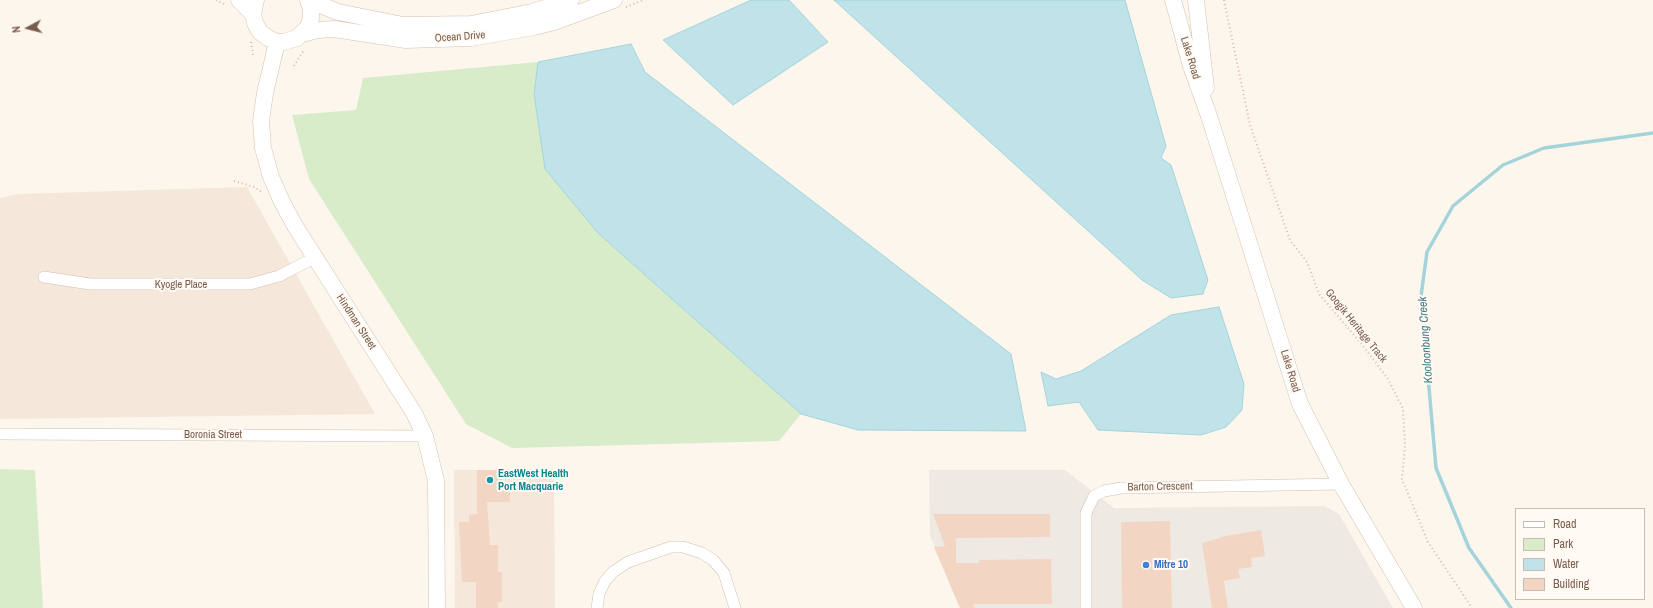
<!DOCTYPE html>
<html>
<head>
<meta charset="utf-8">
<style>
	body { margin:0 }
	#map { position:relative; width:1653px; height:608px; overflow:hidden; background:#fdf6ec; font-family:"Archivo Narrow",sans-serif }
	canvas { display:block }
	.legend { position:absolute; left:1515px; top:508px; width:130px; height:92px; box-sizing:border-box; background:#fffaf3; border:1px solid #cabbb1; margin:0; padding:5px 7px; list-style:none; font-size:12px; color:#7a5c4d }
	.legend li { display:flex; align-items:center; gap:8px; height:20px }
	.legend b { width:20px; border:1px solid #cabbb1 }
	.north { position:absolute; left:8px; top:8px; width:40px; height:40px; -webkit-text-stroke:3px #fffaf3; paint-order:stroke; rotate:263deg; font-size:11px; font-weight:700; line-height:16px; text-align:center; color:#7a5c4d }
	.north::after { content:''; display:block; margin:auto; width:14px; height:18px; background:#7a5c4d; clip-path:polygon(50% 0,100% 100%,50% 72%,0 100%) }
</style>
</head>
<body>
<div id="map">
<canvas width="1653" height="608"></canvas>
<ul class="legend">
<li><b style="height:5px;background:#fff"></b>Road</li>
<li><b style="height:11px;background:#d8ecc9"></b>Park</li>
<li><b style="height:11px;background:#bfe3e8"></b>Water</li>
<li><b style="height:11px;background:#f3d5c3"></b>Building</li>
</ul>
<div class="north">N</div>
</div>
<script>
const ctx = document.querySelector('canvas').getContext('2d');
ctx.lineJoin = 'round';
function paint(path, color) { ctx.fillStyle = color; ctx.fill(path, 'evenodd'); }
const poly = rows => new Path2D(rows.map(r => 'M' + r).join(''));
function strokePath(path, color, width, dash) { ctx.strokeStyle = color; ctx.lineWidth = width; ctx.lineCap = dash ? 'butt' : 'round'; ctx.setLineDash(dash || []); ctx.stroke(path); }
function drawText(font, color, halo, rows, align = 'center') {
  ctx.font = font + ' "Archivo Narrow",sans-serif'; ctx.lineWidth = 4; ctx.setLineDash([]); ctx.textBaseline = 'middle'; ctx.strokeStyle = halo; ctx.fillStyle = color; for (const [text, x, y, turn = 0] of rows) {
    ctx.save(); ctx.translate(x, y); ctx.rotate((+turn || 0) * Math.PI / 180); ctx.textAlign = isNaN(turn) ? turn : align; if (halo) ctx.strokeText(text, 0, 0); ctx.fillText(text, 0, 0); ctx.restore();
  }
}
const residential = poly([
	[247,187,375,414,0,419,0,198,18,194],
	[454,470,554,470,555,608,455,608]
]);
const industrial = poly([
	[929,470,1065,470,1114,508,1324,506,1339,514,1393,608,960,608,930,536]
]);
const green = poly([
	[538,62,534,94,545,169,598,233,801,414,779,441,512,448,466,424,309,179,292,115,356,110,363,78],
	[0,469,35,470,43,608,0,608]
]);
const water = poly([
	[751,0,789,0,828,42,733,105,663,40,751,0],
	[834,0,1125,0,1166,146,1161,158,1171,165,1208,280,1203,294,1171,298,1142,280,834,0],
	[631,44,645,72,1011,354,1026,431,858,430,801,414,598,233,545,169,534,94,538,62,631,44],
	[1219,307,1244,384,1242,410,1226,427,1201,435,1098,430,1079,402,1048,406,1041,372,1056,379,1081,371,1171,315,1219,307]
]);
const stream = poly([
	[1511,608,1469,548,1436,468,1421,296,1427,252,1453,206,1503,165,1544,148,1653,133]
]);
const building = poly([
	[477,470,502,470,502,491,510,491,510,502,487,502,490,545,498,545,498,572,502,572,502,602,498,602,498,608,476,608,476,582,462,582,459,522,469,522,469,515,477,514],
	[933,514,1050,514,1050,537,956,538,956,563,979,563,979,560,1051,559,1052,604,973,604,975,608,960,608,934,547,945,546],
	[1170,521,1172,608,1122,608,1121,522],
	[1261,530,1265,556,1251,558,1252,567,1238,569,1240,578,1224,581,1228,608,1212,608,1202,543,1221,538,1220,537]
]);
const path = poly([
	[216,0,226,5],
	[1224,0,1250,125,1290,240,1307,262,1319,294,1360,342,1388,379,1403,409,1405,446,1402,479,1428,542,1472,608],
	[626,7,643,0],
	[251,42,253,55],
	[294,66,304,50],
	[234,181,254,187,262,192]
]);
const street = poly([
	[44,277,90,284,250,284,279,276,314,258],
	[0,434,425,436],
	[597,608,599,594,605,581,613,572,628,562,671,547,683,547,702,553,713,560,724,573,735,608],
	[1086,608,1086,513,1094,496,1104,491,1121,488,1341,484]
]);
const secondary = poly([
	[239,0,253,14],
	[256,0,253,14,255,23,260,32,268,38,277,42,284,42,297,38,308,27,311,18,311,9,308,0],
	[308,0,338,12,403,25,471,24,532,12,571,0],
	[1173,0,1191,66,1209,116,1300,404,1341,484,1414,608],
	[1196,0,1206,88],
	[302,34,318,30,334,29,406,40,471,38,534,27,554,22,614,0],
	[277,42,265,93,261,121,263,148,271,177,282,202,295,226,414,413,425,436,436,481,437,608]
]);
const markers = [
	[490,480,4,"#0f9aa8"],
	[1146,565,4,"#3f7fe0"]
];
const streetNames = [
	["Ocean Drive",460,37,-4],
	["Lake Road",1190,58,73],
	["Kyogle Place",181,285],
	["Hindman Street",356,322,57],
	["Googik Heritage Track",1356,326,51],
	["Lake Road",1290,371,73],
	["Boronia Street",213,435],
	["Barton Crescent",1160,487,-1]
];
const cultureNames = [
	["EastWest Health",498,474],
	["Port Macquarie",498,487]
];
const shopNames = [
	["Mitre 10",1154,565]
];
const waterNames = [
	["Kooloonbung Creek",1426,340,-94]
];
paint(residential, '#f5e8da');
paint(industrial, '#efe9e4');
paint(green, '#d8ecc9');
paint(water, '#bfe3e8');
strokePath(water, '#a5d3da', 1);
strokePath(stream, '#a5d3da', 3.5);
paint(building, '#f3d5c3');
strokePath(street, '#d1beb0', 12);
strokePath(secondary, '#d6c0b0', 17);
strokePath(path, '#d9b8a5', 2, [1, 3]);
strokePath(street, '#fff', 11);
strokePath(secondary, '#fff', 16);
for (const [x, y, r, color] of markers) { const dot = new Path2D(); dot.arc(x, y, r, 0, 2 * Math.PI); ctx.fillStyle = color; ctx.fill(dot); strokePath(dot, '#fffaf3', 1.5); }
drawText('11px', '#7a5c4d', '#fffaf3', streetNames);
drawText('bold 11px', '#0d838f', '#fffaf3', cultureNames, 'left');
drawText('bold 11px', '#366cbe', '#fffaf3', shopNames, 'left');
drawText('italic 12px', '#437c86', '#fffaf3', waterNames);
</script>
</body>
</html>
